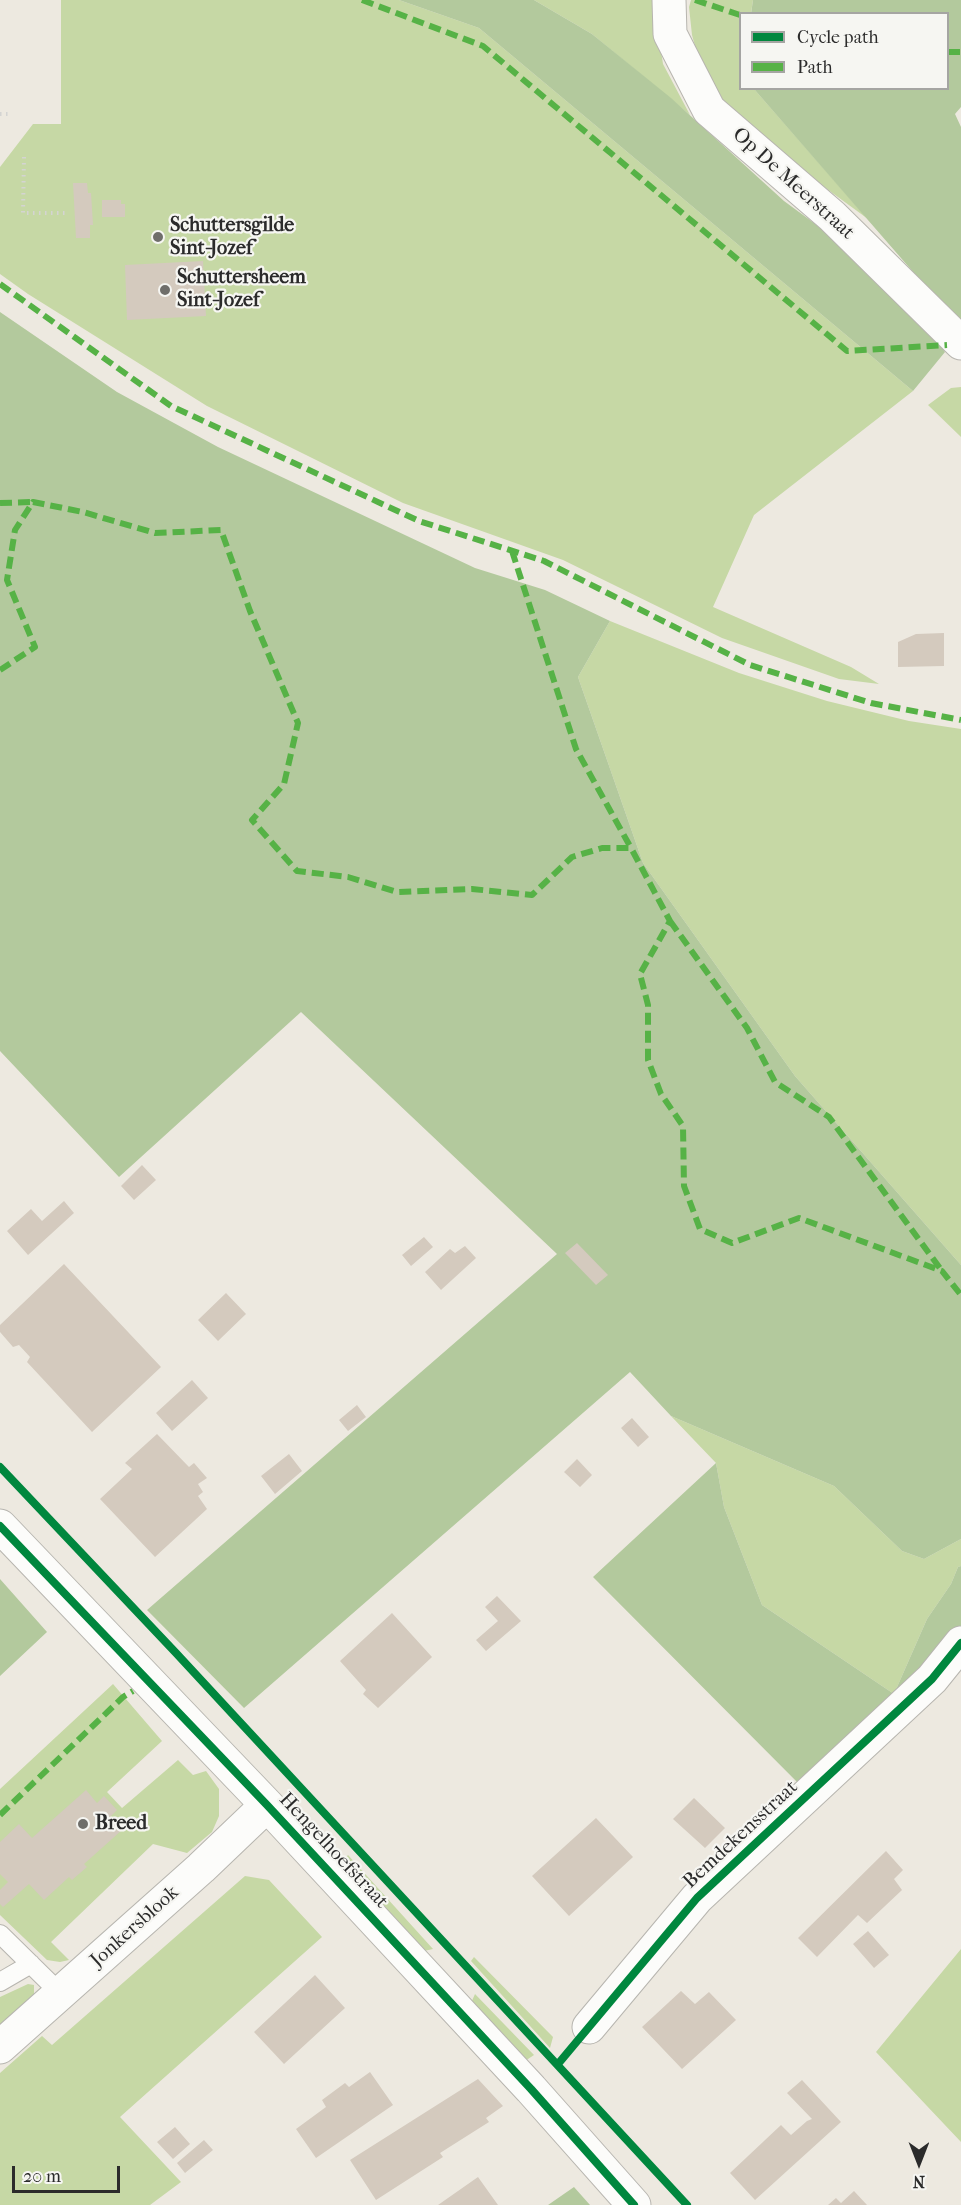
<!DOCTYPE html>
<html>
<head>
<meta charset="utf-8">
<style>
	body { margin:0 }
	#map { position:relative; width:961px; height:2205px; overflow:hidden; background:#ede9e0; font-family:"IM FELL French Canon",serif }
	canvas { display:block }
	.legend { position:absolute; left:739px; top:12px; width:210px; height:78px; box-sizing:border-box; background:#f6f6f2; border:2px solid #a5a5a2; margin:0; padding:8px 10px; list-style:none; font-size:18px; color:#2b2b2b }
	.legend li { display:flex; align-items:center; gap:12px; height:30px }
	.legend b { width:30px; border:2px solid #a5a5a2 }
	.north { position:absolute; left:889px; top:2133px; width:60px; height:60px; -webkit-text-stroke:4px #f6f6f2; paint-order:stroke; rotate:180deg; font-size:16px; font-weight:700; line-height:24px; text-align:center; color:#2b2b2b }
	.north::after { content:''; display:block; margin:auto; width:21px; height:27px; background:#2b2b2b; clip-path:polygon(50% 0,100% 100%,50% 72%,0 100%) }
	.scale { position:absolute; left:12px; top:2166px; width:108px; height:27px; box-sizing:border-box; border:3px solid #2b2b2b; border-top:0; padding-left:8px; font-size:18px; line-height:21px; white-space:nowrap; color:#2b2b2b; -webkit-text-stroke:4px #f6f6f2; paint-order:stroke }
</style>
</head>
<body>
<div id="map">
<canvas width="961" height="2205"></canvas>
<ul class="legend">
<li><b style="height:8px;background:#00873e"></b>Cycle path</li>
<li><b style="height:8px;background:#56b246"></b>Path</li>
</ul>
<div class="north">N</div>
<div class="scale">20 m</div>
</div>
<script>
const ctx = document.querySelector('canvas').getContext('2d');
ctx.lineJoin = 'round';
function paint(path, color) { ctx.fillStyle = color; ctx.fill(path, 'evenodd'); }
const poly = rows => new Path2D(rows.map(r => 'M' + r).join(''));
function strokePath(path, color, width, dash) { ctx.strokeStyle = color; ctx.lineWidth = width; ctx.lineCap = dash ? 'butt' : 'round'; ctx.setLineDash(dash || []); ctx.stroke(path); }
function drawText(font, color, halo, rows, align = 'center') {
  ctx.font = font + ' "IM FELL French Canon",serif'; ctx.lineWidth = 4.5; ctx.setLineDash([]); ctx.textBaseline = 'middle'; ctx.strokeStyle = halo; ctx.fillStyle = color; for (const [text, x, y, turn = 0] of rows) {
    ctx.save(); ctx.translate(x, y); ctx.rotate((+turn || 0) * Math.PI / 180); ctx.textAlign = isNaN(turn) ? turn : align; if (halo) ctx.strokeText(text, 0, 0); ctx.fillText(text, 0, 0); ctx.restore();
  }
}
const green = poly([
	[61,0,399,0,479,28,913,391,754,515,713,607,851,667,879,684,839,679,722,638,563,560,403,503,207,406,28,294,0,274,0,167,33,124,61,124],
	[534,0,653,0,663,64,690,115,592,34],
	[691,0,753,0,751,13,740,14,740,88,754,89,868,219,816,181,723,102,702,72,692,35,689,7],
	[961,387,961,437,928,405,951,388],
	[610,621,739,673,827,701,909,721,961,729,961,1265,795,1076,643,863,578,677],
	[671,1416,834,1486,902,1551,924,1559,961,1539,961,1566,958,1567,951,1584,927,1619,894,1694,762,1605,724,1507,716,1463],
	[113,1684,162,1741,107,1792,122,1808,178,1760,193,1775,206,1771,219,1789,219,1816,212,1832,187,1853,153,1844,51,1942,69,1960,60,1962,47,1960,0,1915,0,1789],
	[348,1855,433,1949,424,1951,342,1862],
	[245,1876,269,1880,322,1937,120,2117,181,2182,150,2205,0,2205,0,2073,42,2036,52,2045],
	[961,1949,961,2142,876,2052],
	[474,1957,553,2037,550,2048,471,1961],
	[28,1984,34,1985,34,1996,0,2026,0,1997],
	[475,1994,534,2055,525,2061,471,2003]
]);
const forest = poly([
	[399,0,534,0,592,34,671,98,784,201,844,245,931,332,945,352,913,391,479,28],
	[753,0,961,0,961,107,955,114,961,127,961,327,754,89,948,88,948,14,751,14],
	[0,312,117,392,218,447,475,568,545,590,610,621,578,677,643,863,795,1076,961,1265,961,1539,924,1559,902,1551,834,1486,671,1416,630,1372,244,1708,147,1610,557,1254,301,1012,119,1177,0,1051],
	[716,1463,724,1507,762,1605,894,1694,927,1619,951,1584,958,1567,961,1566,961,1630,804,1789,593,1577],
	[0,1579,47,1632,0,1676],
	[574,2187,590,2205,548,2205]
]);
const building = poly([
	[73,183,87,183,88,193,91,193,93,225,90,225,90,238,76,238],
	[102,200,121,200,121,204,125,204,125,217,102,217],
	[203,261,206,316,127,320,125,265],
	[944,633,944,666,898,667,898,642,916,634],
	[142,1165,156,1180,134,1200,121,1186],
	[64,1201,74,1213,28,1255,7,1231,31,1209,42,1221],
	[424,1237,433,1247,411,1266,402,1255],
	[577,1243,608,1275,596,1285,565,1253],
	[465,1246,476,1258,441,1290,425,1272,450,1249,455,1253],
	[64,1264,161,1367,92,1432,27,1362,30,1357,19,1345,13,1347,0,1332,0,1325],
	[226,1293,246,1314,218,1341,198,1320],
	[192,1380,208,1398,172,1431,156,1413],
	[357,1405,366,1417,348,1431,339,1420],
	[632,1418,649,1437,638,1447,621,1428],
	[157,1434,189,1467,194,1463,207,1478,198,1484,203,1492,198,1496,207,1509,155,1557,100,1499,132,1469,125,1463],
	[289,1454,302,1471,275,1494,261,1476],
	[577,1459,592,1475,580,1487,564,1472],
	[497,1596,521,1621,486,1651,476,1640,498,1621,485,1607],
	[392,1613,432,1657,378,1708,363,1694,366,1690,340,1661],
	[86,1790,97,1803,104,1796,117,1810,110,1817,122,1830,84,1864,87,1867,72,1880,69,1877,44,1900,29,1884,3,1907,0,1904,0,1890,8,1882,0,1874,0,1842,19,1824,32,1838],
	[694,1798,725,1828,705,1848,673,1819],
	[596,1818,633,1857,569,1916,532,1876],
	[886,1851,903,1870,894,1879,902,1890,867,1923,858,1915,817,1957,798,1938],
	[868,1931,889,1955,874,1968,853,1944],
	[315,1975,345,2008,284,2064,254,2032],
	[681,1991,695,2004,709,1992,736,2020,682,2069,642,2027],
	[370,2072,393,2105,316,2158,296,2129,326,2107,322,2100,345,2083,349,2087],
	[478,2079,503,2106,486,2118,489,2122,440,2153,443,2157,376,2200,350,2160],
	[802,2080,841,2122,755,2200,730,2173,781,2125,791,2135,807,2121,812,2119,787,2093],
	[175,2127,190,2144,173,2159,157,2142],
	[204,2140,213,2150,185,2173,177,2163],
	[478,2177,498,2205,438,2205],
	[854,2191,867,2205,828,2205,836,2198,841,2203]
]);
const path = poly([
	[0,114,10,114],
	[24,157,23,213,68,213]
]);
const lane = poly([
	[0,1934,60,1993],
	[0,1982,31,1964]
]);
const street = poly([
	[669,0,670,34,709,110,832,216,961,343],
	[0,1526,267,1805,531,2089,634,2205],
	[589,2027,697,1898,932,1679,961,1643],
	[0,2047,201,1868,267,1805]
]);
const quiet = poly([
	[362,0,483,46,847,351,947,345],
	[695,0,740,15],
	[948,52,961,52],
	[0,284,171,406,419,521,544,561,750,665,871,703,961,720],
	[0,503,33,502],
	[512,551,576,749,631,848],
	[0,670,35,647,7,580,15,530,33,502,83,512,155,533,221,530,250,611,298,723,284,784,252,820,297,871,348,877,397,892,472,889,532,895,572,857,602,848,631,848,670,921,640,974,648,1005,648,1060,661,1094,683,1126,684,1186,700,1229,732,1243,799,1218,942,1271,961,1295],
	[670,921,747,1028,775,1082,829,1117,942,1271],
	[0,1815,123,1697,133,1691]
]);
const cycleway = poly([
	[0,1467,176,1653,687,2205],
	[0,1526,267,1805,531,2089,634,2205],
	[558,2064,697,1898,932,1679,961,1643]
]);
const markers = [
	[158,237,6,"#6f6e6a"],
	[165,290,6,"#6f6e6a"],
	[83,1824,6,"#6f6e6a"]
];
const streetNames = [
	["Op De Meerstraat",793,184,42],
	["Bemdekensstraat",741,1835,-43],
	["Hengelhoefstraat",333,1851,47],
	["Jonkersblook",135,1927,-42]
];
const poiNames = [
	["Schuttersgilde",170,226],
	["Sint-Jozef",170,249],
	["Schuttersheem",177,278],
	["Sint-Jozef",177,301],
	["Breed",95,1824]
];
paint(green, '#c6d8a5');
paint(forest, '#b3c99d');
paint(building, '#d4cabe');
strokePath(lane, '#b7b5af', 20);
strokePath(street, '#b7b5af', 35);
strokePath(path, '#d4d4d2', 4, [1.5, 4.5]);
strokePath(lane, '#fcfcfa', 18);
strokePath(street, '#fcfcfa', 33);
strokePath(quiet, '#56b246', 6, [12, 6]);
strokePath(cycleway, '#00873e', 8);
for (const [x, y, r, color] of markers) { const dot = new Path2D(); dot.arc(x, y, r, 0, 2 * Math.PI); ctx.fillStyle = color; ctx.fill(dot); strokePath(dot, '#f6f6f2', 2); }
drawText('20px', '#2b2b2b', '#f6f6f2', streetNames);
drawText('bold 20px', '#2b2b2b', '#f6f6f2', poiNames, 'left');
</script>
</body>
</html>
